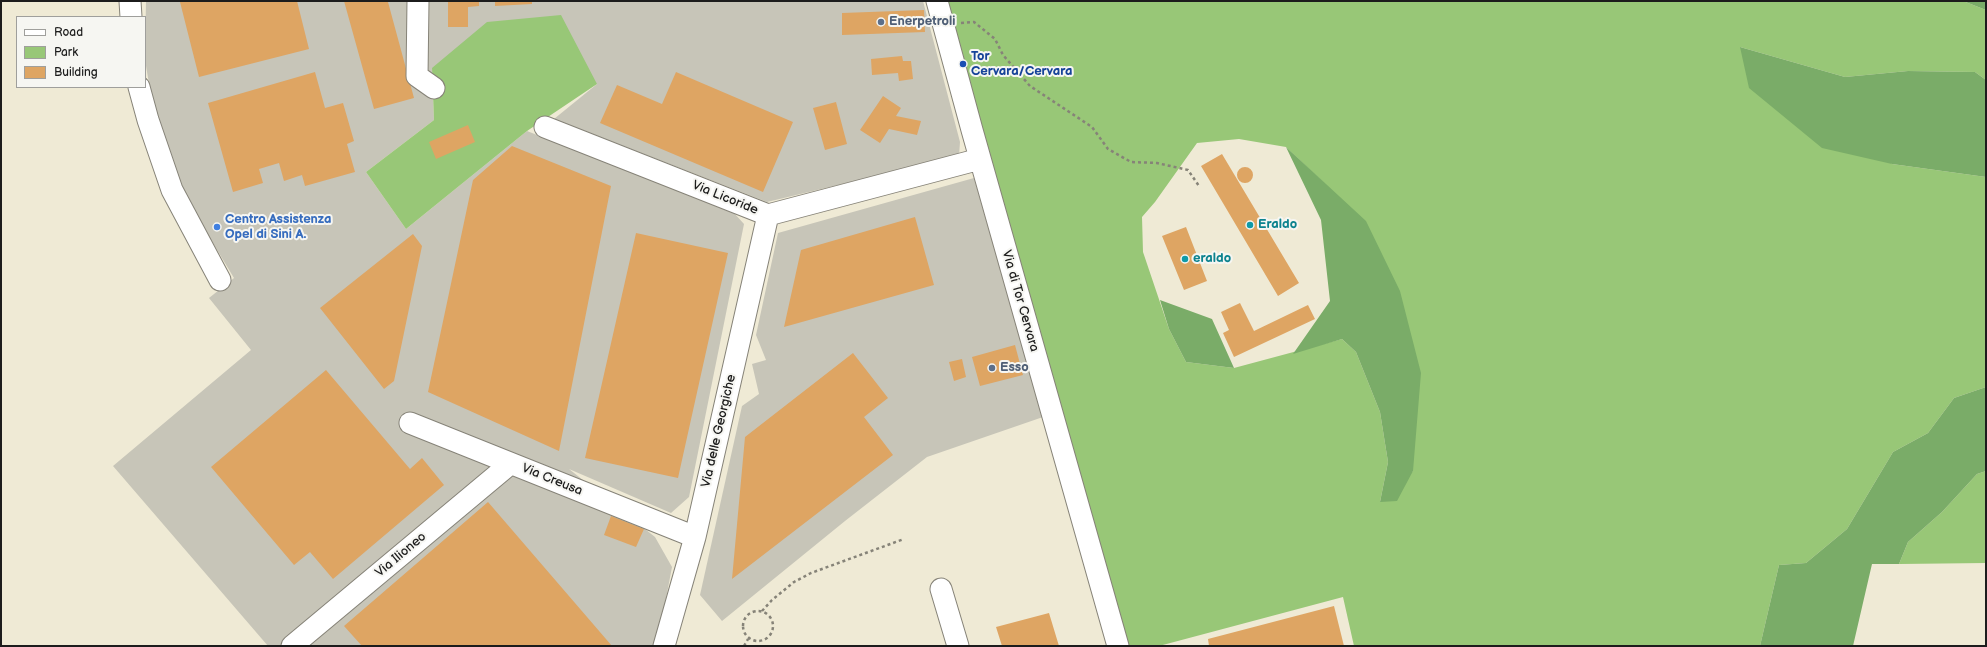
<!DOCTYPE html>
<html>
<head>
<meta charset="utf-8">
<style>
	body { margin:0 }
	#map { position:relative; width:1987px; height:647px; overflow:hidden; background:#efead5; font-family:"Balsamiq Sans",sans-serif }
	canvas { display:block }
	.frame { position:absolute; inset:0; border:2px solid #1c1c1c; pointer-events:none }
	.legend { position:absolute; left:16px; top:16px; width:130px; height:72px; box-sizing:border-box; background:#f6f6f2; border:1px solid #9f9f9c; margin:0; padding:5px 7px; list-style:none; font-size:12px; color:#1c1c1c }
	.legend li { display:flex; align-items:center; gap:8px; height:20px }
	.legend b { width:20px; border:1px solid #9f9f9c }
</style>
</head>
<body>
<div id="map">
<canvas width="1987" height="647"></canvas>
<div class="frame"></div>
<ul class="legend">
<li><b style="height:5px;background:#fff"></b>Road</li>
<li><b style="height:11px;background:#98c777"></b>Park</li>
<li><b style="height:11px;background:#dea563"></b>Building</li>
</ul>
</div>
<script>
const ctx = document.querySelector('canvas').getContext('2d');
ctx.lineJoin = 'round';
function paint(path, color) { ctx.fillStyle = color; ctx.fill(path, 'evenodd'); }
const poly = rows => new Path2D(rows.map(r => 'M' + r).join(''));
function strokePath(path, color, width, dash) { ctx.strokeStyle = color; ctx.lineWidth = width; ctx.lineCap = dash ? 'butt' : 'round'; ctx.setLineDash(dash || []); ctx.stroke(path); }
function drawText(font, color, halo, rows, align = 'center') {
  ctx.font = font + ' "Balsamiq Sans",sans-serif'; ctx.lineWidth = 4; ctx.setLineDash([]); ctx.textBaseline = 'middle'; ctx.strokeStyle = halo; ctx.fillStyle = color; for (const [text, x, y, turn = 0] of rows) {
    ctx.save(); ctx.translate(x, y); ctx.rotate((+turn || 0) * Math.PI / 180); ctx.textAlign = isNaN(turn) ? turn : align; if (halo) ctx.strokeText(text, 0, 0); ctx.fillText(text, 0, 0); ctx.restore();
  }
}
const industrial = poly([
	[146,1,923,1,960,142,959,156,767,202,554,119,597,84,432,68,434,120,366,172,406,229,527,131,734,213,744,224,689,497,671,513,569,469,655,537,672,567,657,646,268,646,113,466,251,350,209,298,234,278,178,185,152,101,145,60],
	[974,178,1043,417,927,457,845,521,722,621,700,595,742,406,759,394,752,364,766,360,756,335,778,233]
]);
const green = poly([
	[946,1,1963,1,1986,10,1986,80,1975,72,1908,71,1845,77,1740,47,1892,164,1986,177,1986,387,1954,398,1928,433,1893,452,1847,529,1806,563,1779,565,1760,646,1354,646,1343,597,1159,646,1128,646,1071,450],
	[1239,139,1286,147,1324,183,1413,471,1380,502,1388,462,1380,412,1356,352,1342,339,1234,368,1186,362,1169,329,1143,252,1142,217,1155,202,1197,143],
	[561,15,597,84,527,131,406,229,366,172,434,120,432,68,487,22],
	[1986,471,1986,563,1899,564,1908,542,1942,512,1977,474]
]);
const forest = poly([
	[1963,1,1986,1,1986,10],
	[1740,47,1845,77,1908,71,1975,72,1986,80,1986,177,1892,164,1822,148,1749,88],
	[1286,147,1366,221,1400,291,1421,373,1413,471,1397,501,1380,502,1388,462,1380,412,1356,352,1342,339,1293,354,1330,301,1321,220],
	[1160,300,1212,319,1234,368,1186,362,1169,329],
	[1986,387,1986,471,1977,474,1942,512,1908,542,1899,564,1872,564,1853,646,1760,646,1779,565,1806,563,1847,529,1893,452,1928,433,1954,398]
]);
const building = poly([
	[183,1,297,1,309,49,199,77,180,2],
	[344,1,391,1,388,2,414,98,374,109],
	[448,1,479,1,479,6,468,7,468,27,448,27],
	[495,1,532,1,532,4,495,6],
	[924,10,925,32,842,35,842,13],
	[902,56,903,61,911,61,913,79,899,81,898,73,872,75,871,59],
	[315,72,325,108,343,103,354,141,347,144,355,172,305,186,302,175,284,181,279,163,259,169,263,183,233,192,208,103],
	[676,72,793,122,763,192,600,123,617,85,662,104],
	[883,96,901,108,896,116,921,121,917,135,889,129,880,143,860,130],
	[836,102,847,144,825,150,813,108],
	[468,125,475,142,436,159,429,142],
	[512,146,611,186,559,451,428,392,473,180],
	[1222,154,1299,283,1278,296,1201,166],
	'1237 175a8 8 0 1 1 16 0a8 8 0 1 1-16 0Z',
	[915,217,934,285,784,327,801,250],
	[1186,227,1207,281,1184,290,1162,236],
	[636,233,728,253,678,478,585,458],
	[413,234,422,246,394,381,384,389,320,308],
	[1240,303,1254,331,1308,305,1315,319,1234,357,1223,333,1229,330,1221,312],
	[1015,345,1023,375,980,386,972,357],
	[853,353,888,398,864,417,893,455,732,579,745,437],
	[962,359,966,377,954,381,949,362],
	[326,370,410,469,422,458,444,485,333,579,310,552,294,565,211,467],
	[488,502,612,646,362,646,344,626],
	[611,516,644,529,636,547,604,535],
	[1334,606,1344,646,1209,646,1208,639],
	[1049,613,1059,646,1002,646,996,627]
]);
const path = poly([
	[961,23,974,22,995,39,1003,55,1030,86,1092,127,1108,149,1131,162,1157,163,1188,170,1199,186],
	'743 626a15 15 0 1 1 30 0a15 15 0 1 1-30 0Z',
	[762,611,772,600,794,582,811,573,904,539],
	[744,646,748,639]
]);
const minor = poly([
	[130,1,131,17],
	[418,1,417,76,434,88],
	[937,1,972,130,1118,646],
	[139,87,148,120,172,190,220,280],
	[545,127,768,215,980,159],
	[410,423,695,537],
	[941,589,958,646],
	[292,646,510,464],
	[664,646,695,537,768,215]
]);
const markers = [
	[881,22,4,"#5c6f8a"],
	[963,64,4,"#1a4fb4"],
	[1250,225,4,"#0f9aa8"],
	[217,227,4,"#3f7fe0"],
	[1185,259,4,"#0f9aa8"],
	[992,368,4,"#5c6f8a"]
];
const serviceNames = [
	["Enerpetroli",889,22],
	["Esso",1000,368]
];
const transitNames = [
	["Tor",971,57],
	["Cervara/Cervara",971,72]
];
const streetNames = [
	["Via Licoride",725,198,22],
	["Via di Tor Cervara",1020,301,74],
	["Via delle Georgiche",719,431,-77],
	["Via Creusa",552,480,22],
	["Via Ilioneo",401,555,-40]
];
const shopNames = [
	["Centro Assistenza",225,220],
	["Opel di Sini A.",225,235]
];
const cultureNames = [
	["Eraldo",1258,225],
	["eraldo",1193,259]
];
paint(industrial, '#c7c5b8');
paint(green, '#98c777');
paint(forest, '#7aac68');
paint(building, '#dea563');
strokePath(minor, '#868378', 23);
strokePath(path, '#868378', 2.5, [3, 3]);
strokePath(minor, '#fff', 21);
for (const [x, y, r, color] of markers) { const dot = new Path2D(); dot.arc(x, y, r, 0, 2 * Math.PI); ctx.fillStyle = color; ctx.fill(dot); strokePath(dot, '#f6f6f2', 1.5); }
drawText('bold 13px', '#4e5e75', '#f6f6f2', serviceNames, 'left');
drawText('bold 13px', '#164399', '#f6f6f2', transitNames, 'left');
drawText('13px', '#1c1c1c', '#f6f6f2', streetNames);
drawText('bold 13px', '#366cbe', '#f6f6f2', shopNames, 'left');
drawText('bold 13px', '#0d838f', '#f6f6f2', cultureNames, 'left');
</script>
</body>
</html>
